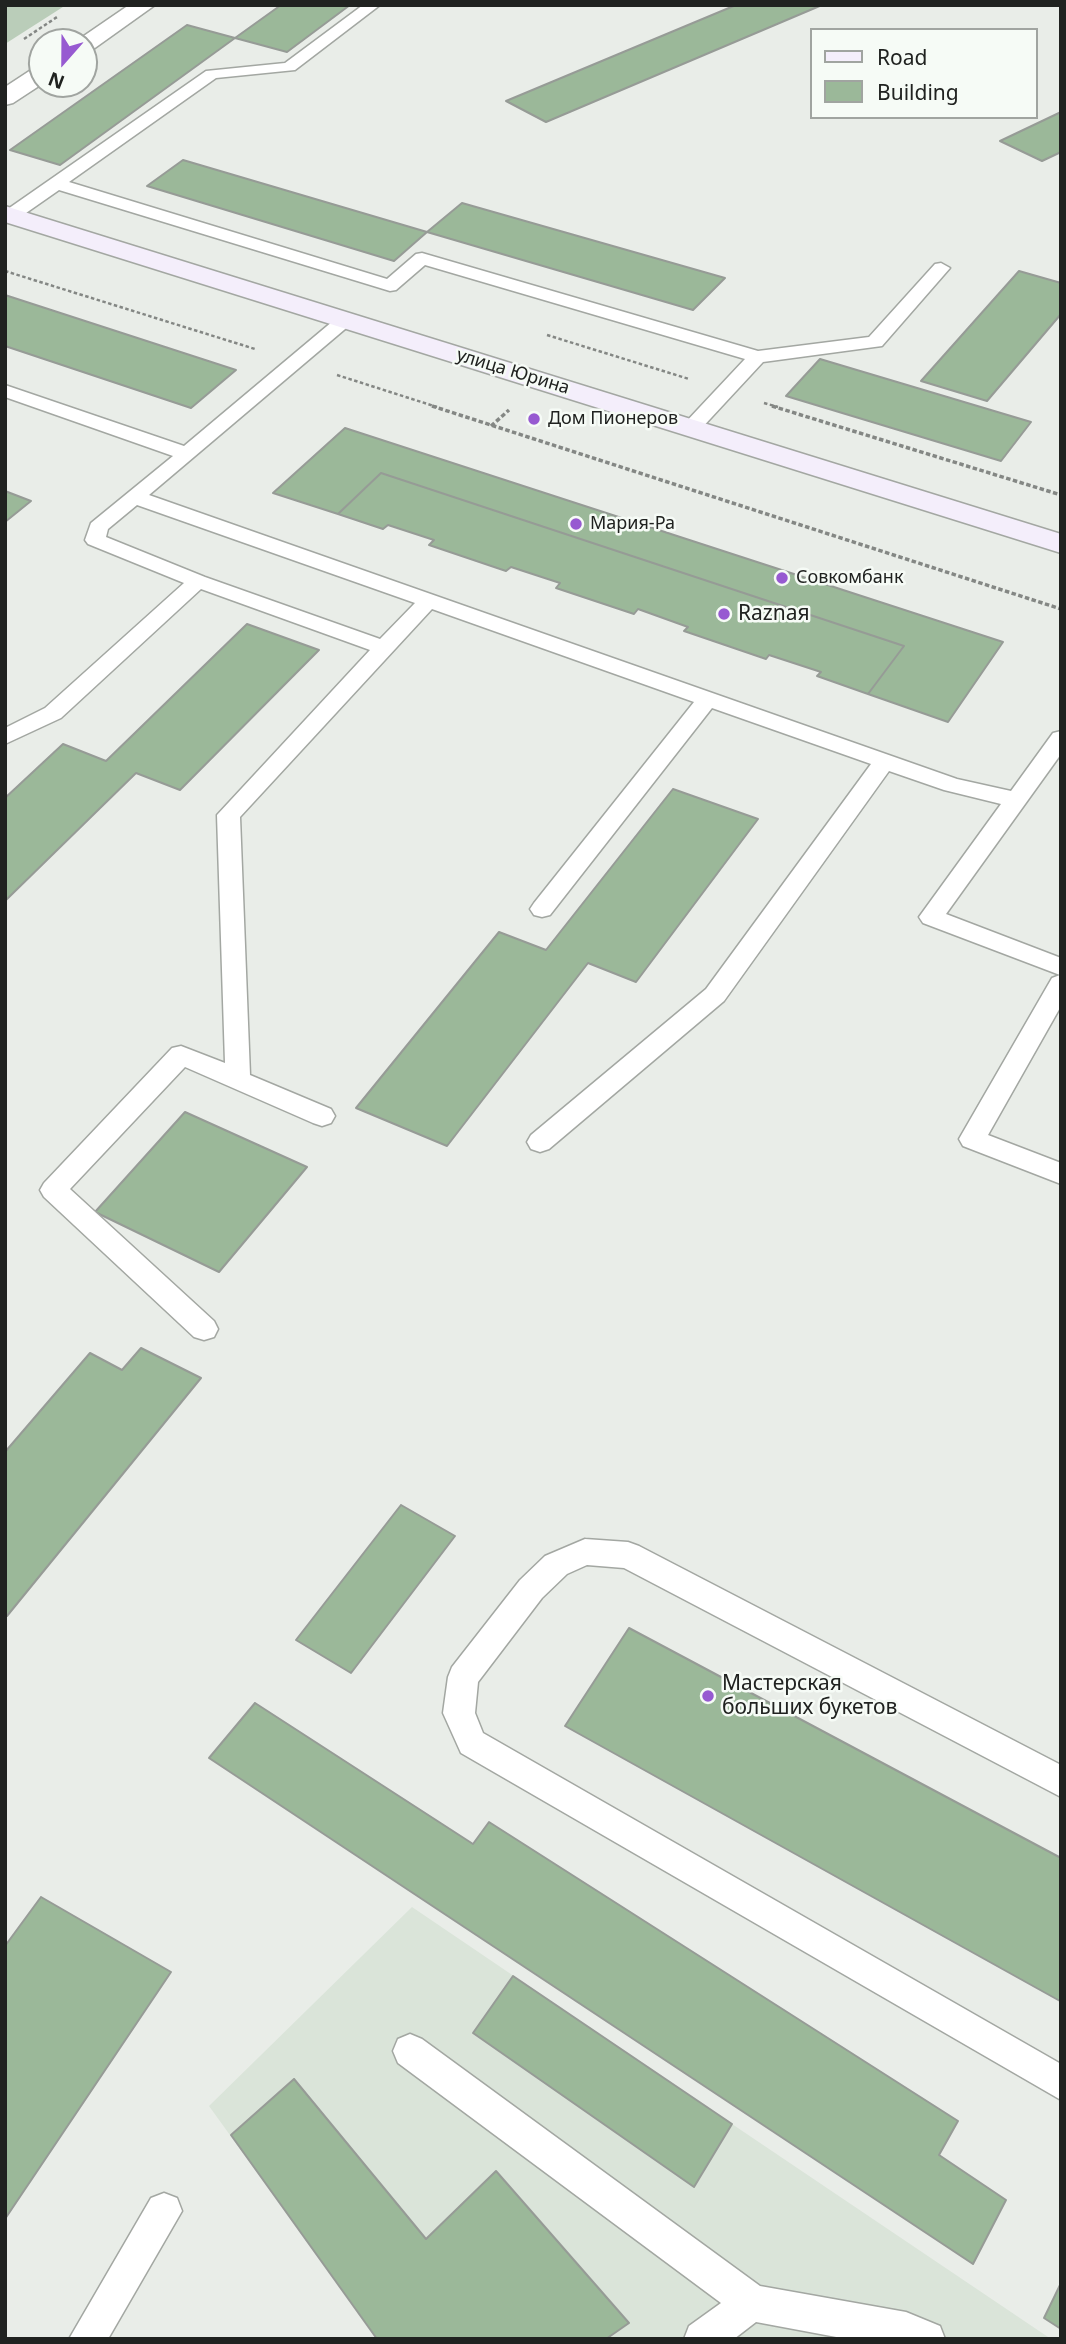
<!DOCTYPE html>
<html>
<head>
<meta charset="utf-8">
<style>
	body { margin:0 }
	#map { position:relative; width:1066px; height:2344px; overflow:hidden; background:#e9ede8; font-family:"Noto Sans",sans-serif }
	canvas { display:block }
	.frame { position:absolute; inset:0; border:7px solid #202220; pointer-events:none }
	.legend { position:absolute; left:810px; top:28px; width:228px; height:91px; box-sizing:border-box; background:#f6fbf6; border:2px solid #a0a4a0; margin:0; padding:9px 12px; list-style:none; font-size:21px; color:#202220 }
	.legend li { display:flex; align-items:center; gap:14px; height:35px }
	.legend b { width:35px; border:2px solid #a0a4a0 }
	.north { position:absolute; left:28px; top:28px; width:70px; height:70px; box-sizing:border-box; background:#f6fbf6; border:2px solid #a0a4a0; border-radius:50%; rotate:201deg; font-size:19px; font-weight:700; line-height:28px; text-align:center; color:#202220 }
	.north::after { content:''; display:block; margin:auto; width:24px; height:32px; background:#975ad1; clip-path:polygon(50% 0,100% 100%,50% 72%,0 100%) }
</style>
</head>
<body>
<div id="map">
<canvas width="1066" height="2344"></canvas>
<div class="frame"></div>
<ul class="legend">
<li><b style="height:9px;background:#f4eefb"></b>Road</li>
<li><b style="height:19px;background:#9bb899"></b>Building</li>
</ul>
<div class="north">N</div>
</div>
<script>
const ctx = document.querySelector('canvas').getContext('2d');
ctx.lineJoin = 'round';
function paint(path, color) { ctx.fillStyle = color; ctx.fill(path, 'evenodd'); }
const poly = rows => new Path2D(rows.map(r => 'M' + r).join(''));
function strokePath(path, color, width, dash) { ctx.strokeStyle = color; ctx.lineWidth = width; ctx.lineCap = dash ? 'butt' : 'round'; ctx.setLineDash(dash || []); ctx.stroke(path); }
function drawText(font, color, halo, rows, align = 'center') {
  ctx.font = font + ' "Noto Sans",sans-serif'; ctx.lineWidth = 5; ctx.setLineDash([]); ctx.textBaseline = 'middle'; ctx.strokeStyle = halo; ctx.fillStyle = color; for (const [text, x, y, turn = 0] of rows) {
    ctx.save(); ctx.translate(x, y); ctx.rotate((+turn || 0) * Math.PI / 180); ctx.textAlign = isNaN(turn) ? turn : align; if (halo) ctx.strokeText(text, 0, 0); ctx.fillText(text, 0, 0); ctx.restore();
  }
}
const built = poly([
	[412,1907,732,2124,1051,2339,377,2339,209,2106]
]);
const green = poly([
	[5,5,66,5,5,44]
]);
const building = poly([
	[281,5,350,5,287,52,235,38,281,5],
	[736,5,822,5,546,122,506,101,736,5],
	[187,25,235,38,60,165,10,150,187,25],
	[1061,112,1061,152,1042,161,1000,141,1061,112],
	[183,160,427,232,394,261,147,186,183,160],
	[462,203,725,278,693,310,427,232,462,203],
	[1019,271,1061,283,1061,314,987,401,921,381,1019,271],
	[5,295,236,370,191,408,5,346,5,295],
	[820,359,1031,422,1001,461,786,396,820,359],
	[345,428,1003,642,948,722,868,694,904,646,381,473,338,514,273,493,345,428],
	[381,473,904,646,868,694,817,676,821,672,769,655,766,659,684,631,688,627,638,609,634,614,556,588,560,583,511,567,506,571,429,545,434,540,388,525,383,529,338,514,381,473],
	[5,491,31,501,5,522,5,491],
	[247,624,319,650,180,790,136,773,5,901,5,798,63,744,106,761,247,624],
	[673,789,758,819,636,982,588,963,447,1146,356,1108,499,932,546,950,673,789],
	[185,1112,307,1167,219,1272,95,1212,185,1112],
	[141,1348,201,1378,7,1616,5,1615,5,1452,90,1353,122,1370,141,1348],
	[401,1505,455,1536,351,1673,296,1640,401,1505],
	[629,1628,1061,1858,1060,2001,565,1726,629,1628],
	[255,1703,473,1844,489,1822,958,2121,939,2155,1006,2200,973,2264,209,1758,255,1703],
	[41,1897,171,1972,5,2219,5,1946,41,1897],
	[513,1976,732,2124,694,2187,473,2033,513,1976],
	[294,2079,426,2239,496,2171,629,2323,606,2339,377,2339,231,2135,294,2079],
	[1061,2283,1061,2329,1044,2318,1061,2283]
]);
const pathFar1 = poly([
	[24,39,57,17],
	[5,271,255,349],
	[547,335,689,379],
	[337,375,437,407],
	[764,403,778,407]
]);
const path = poly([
	[432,406,1061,609],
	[772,406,1061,495],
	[491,426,509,410]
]);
const lane = poly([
	[363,5,380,5,295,70,216,78,69,182,387,279,416,254,422,253,758,351,869,337,935,264,941,263,950,268,882,346,763,362,698,432,691,434,681,428,684,424,745,359,425,265,396,290,390,291,59,190,16,220,5,220,5,211,206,71,285,63,363,5],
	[345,315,354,320,351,324,149,495,957,779,1011,791,1053,733,1061,731,1061,754,946,914,1061,958,1061,1006,988,1135,1061,1163,1061,1184,963,1146,959,1139,1052,978,1060,975,923,923,919,917,1001,804,944,790,889,771,724,1001,549,1149,540,1152,531,1149,527,1142,531,1135,706,989,871,764,712,708,550,915,542,917,534,915,530,909,534,903,694,702,432,609,240,817,250,1075,331,1109,335,1116,331,1123,322,1126,313,1123,185,1067,70,1189,214,1321,218,1329,214,1337,204,1340,194,1337,44,1197,40,1190,44,1183,172,1048,181,1046,225,1063,217,815,370,650,201,589,61,718,5,744,5,728,45,708,184,583,88,544,85,540,91,523,173,456,5,397,5,385,184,446,339,316,345,315],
	[137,505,415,603,380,639,205,577,106,537,108,529,137,505],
	[585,1539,628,1542,639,1546,1061,1765,1061,1797,624,1568,587,1565,567,1574,542,1598,478,1682,475,1713,483,1733,1061,2064,1061,2100,461,1753,443,1713,448,1677,452,1667,520,1580,545,1556,585,1539],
	[410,2034,422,2039,760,2286,906,2312,940,2326,945,2339,847,2339,756,2322,734,2339,684,2339,689,2326,721,2303,398,2063,393,2051,398,2039,410,2034],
	[164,2193,177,2198,182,2211,108,2339,69,2339,151,2198,164,2193]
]);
const street = poly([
	[129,5,155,5,92,50,84,52,84,42,75,42,129,5],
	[42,66,42,84,13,103,5,105,5,87,34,68,42,66]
]);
const secondary = poly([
	[5,206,1061,534,1061,553,5,222,5,206]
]);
const markers = [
	[534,419,7,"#975ad1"],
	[576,524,7,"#975ad1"],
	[782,578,7,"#975ad1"],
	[724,614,7,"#975ad1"],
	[708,1696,7,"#975ad1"]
];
const farStreetnames = [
	["улица Юрина",513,372,17]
];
const farPoinames = [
	["Дом Пионеров",548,419],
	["Мария-Ра",590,524],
	["Совкомбанк",796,578]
];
const poiNames = [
	["Raznaя",738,614],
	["Мастерская",722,1684],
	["больших букетов",722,1708]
];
paint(built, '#dae4d9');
paint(green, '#bacdb9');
paint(building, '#9bb899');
strokePath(building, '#969b96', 2);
strokePath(lane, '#a3a7a2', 3);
strokePath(street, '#a3a7a2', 3);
strokePath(secondary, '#a3a7a2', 3);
strokePath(pathFar1, '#848784', 2.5, [3.5, 2.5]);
strokePath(path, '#848784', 3.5, [4.5, 2.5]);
paint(lane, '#fff');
paint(street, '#fff');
paint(secondary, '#f4eefb');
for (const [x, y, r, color] of markers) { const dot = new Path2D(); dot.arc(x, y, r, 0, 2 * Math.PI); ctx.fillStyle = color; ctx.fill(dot); strokePath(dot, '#f6fbf6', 2.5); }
drawText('18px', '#202220', '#f6fbf6', farStreetnames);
drawText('18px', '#202220', '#f6fbf6', farPoinames, 'left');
drawText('21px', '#202220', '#f6fbf6', poiNames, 'left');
</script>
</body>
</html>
